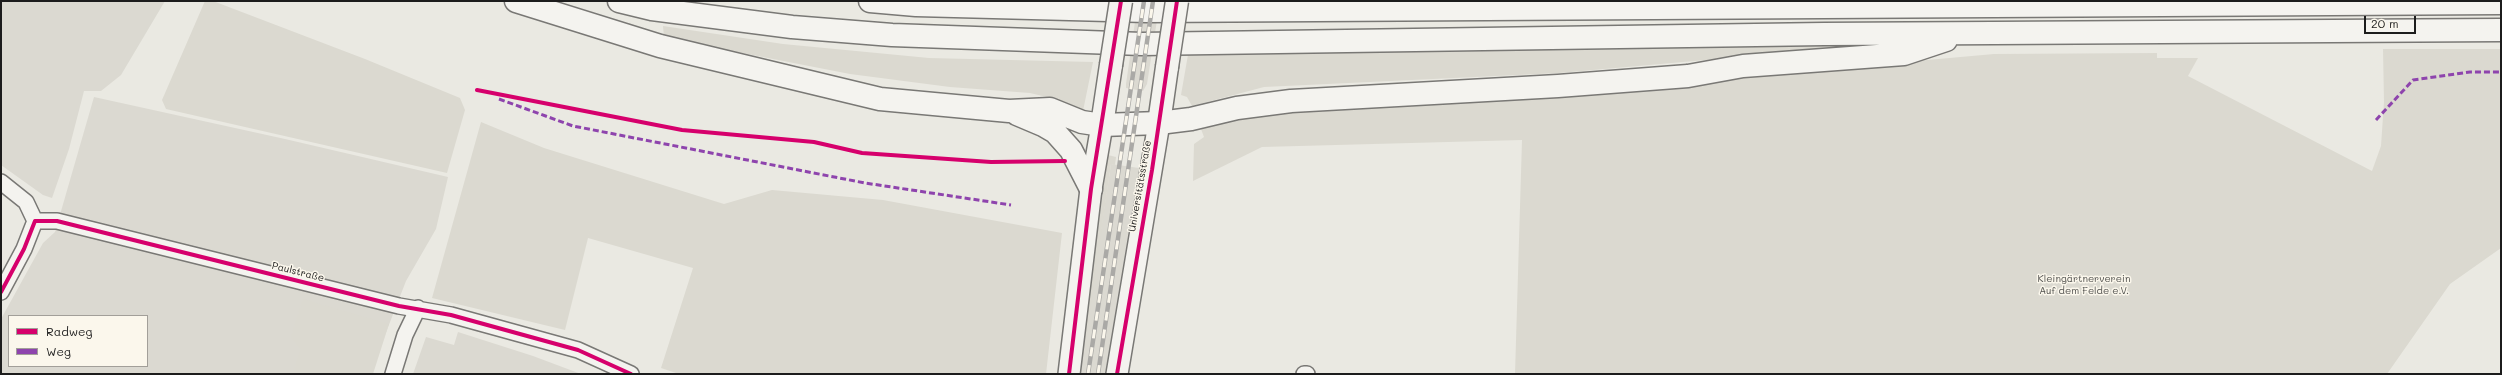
<!DOCTYPE html>
<html>
<head>
<meta charset="utf-8">
<style>
	body { margin:0 }
	#map { position:relative; width:2502px; height:375px; overflow:hidden; background:#eae9e2; font-family:Mali,sans-serif }
	canvas { display:block }
	.frame { position:absolute; inset:0; border:2px solid #1c1c1c; pointer-events:none }
	.legend { position:absolute; left:8px; top:315px; width:140px; height:52px; box-sizing:border-box; background:#fbf7ec; border:1px solid #a29f99; margin:0; padding:5px 7px; list-style:none; font-size:12px; color:#1c1c1c }
	.legend li { display:flex; align-items:center; gap:8px; height:20px }
	.legend b { width:20px; border:1px solid #a29f99 }
	.scale { position:absolute; left:2364px; top:16px; width:52px; height:18px; box-sizing:border-box; border:2px solid #1c1c1c; border-top:0; padding-left:5px; font-size:12px; line-height:14px; white-space:nowrap; color:#1c1c1c; -webkit-text-stroke:3px #fbf7ec; paint-order:stroke }
</style>
</head>
<body>
<div id="map">
<canvas width="2502" height="375"></canvas>
<div class="frame"></div>
<ul class="legend">
<li><b style="height:5px;background:#d6006c"></b>Radweg</li>
<li><b style="height:5px;background:#8e44ad"></b>Weg</li>
</ul>
<div class="scale">20 m</div>
</div>
<script>
const ctx = document.querySelector('canvas').getContext('2d');
ctx.lineJoin = 'round';
function paint(path, color) { ctx.fillStyle = color; ctx.fill(path, 'evenodd'); }
const poly = rows => new Path2D(rows.map(r => 'M' + r).join(''));
function strokePath(path, color, width, dash) { ctx.strokeStyle = color; ctx.lineWidth = width; ctx.lineCap = dash ? 'butt' : 'round'; ctx.setLineDash(dash || []); ctx.stroke(path); }
function drawText(font, color, halo, rows, align = 'center') {
  ctx.font = font + ' Mali,sans-serif'; ctx.lineWidth = 3; ctx.setLineDash([]); ctx.textBaseline = 'middle'; ctx.strokeStyle = halo; ctx.fillStyle = color; for (const [text, x, y, turn = 0] of rows) {
    ctx.save(); ctx.translate(x, y); ctx.rotate((+turn || 0) * Math.PI / 180); ctx.textAlign = isNaN(turn) ? turn : align; if (halo) ctx.strokeText(text, 0, 0); ctx.fillText(text, 0, 0); ctx.restore();
  }
}
const built = poly([
	[1,1,165,1,121,75,101,91,84,91,69,149,52,198,43,195,1,165],
	[1138,1,1160,1,1147,84,1143,91,1126,88,1126,84],
	[94,97,285,139,448,177,436,229,406,281,383,340,372,374,1,374,1,319,43,243,55,232],
	[9,316,147,316,147,366,9,366],
	[1111,164,1139,168,1105,374,1079,374],
	[458,332,533,356,581,374,413,374,426,337,454,345]
]);
const green = poly([
	[205,1,213,1,365,59,460,98,465,110,447,173,166,109,162,100],
	[663,26,783,44,929,58,1093,62,1083,111,1055,99,1030,93,950,87,850,74,722,49,664,37],
	[1840,45,1841,48,1559,73,1264,87,1192,106,1187,97,1181,95,1189,49],
	[2383,49,2501,49,2501,248,2450,284,2387,374,1515,374,1522,140,1262,147,1193,181,1194,144,1204,137,1201,129,1210,121,1243,113,1615,88,1994,54,2157,53,2157,58,2198,58,2188,76,2372,171,2381,146,2384,102],
	[481,122,544,148,724,204,772,190,883,200,1062,233,1046,374,679,374,661,368,693,268,588,238,591,226,565,330,432,298],
	[1108,155,1116,157,1115,165,1111,164,1086,339,1083,339],
	[303,299,389,324,373,374,293,374,301,349,291,337]
]);
const minor = poly([
	[1,182,26,202,35,221],
	[1,292,24,249,35,221,57,221,399,306,451,315,578,350,631,374],
	[393,374,405,335,418,308],
	[1304,374,1307,374]
]);
const secondary = poly([
	[1069,374,1091,189,1102,125],
	[1117,374,1159,123]
]);
const primary = poly([
	[1159,123,1167,67],
	[1102,125,1111,65]
]);
const motorway = poly([
	[516,1,660,46,880,99,1009,111,1050,109,1082,122,1102,125,1159,123,1191,119,1237,108,1291,101,1558,86,1688,76,1743,66,1904,54,1946,40],
	[619,1,652,9,792,27,892,35,1142,44,1824,34,2501,30],
	[870,1,916,5,1147,11,2501,3],
	[1017,114,1043,125,1055,132,1071,150,1091,189]
]);
const rail = poly([
	[1088,374,1144,1],
	[1098,374,1153,1]
]);
const primaryBridge = poly([
	[1111,65,1121,1],
	[1167,67,1177,1]
]);
const quiet = poly([
	[499,99,573,126,865,183,1011,205],
	[2376,120,2413,80,2470,72,2501,72]
]);
const cycleway = poly([
	[477,90,682,130,814,142,862,153,991,162,1065,161],
	[1,292,24,249,35,221,57,221,399,306,451,315,578,350,631,374],
	[1069,374,1091,189,1121,1],
	[1117,374,1152,170,1177,1]
]);
const streetNames = [
	["Universitätsstraße",1140,186,-80],
	["Paulstraße",298,272,14]
];
const parkNames = [
	["Kleingärtnerverein",2084,279],
	["Auf dem Felde e.V.",2084,291]
];
paint(built, '#dbd9d1');
paint(green, '#dbd9d0');
strokePath(minor, '#797875', 18);
strokePath(secondary, '#797875', 24);
strokePath(primary, '#797875', 25);
strokePath(motorway, '#797875', 25);
strokePath(minor, '#f4f3ef', 15);
strokePath(secondary, '#f4f3ef', 21);
strokePath(primary, '#f4f3ef', 22);
strokePath(motorway, '#f4f3ef', 22);
strokePath(rail, '#aaa9a6', 4.5);
strokePath(rail, '#fbf7ec', 3, [9]);
strokePath(primaryBridge, '#797875', 25, []);
strokePath(primaryBridge, '#f4f3ef', 22);
strokePath(quiet, '#8e44ad', 3, [6, 3]);
strokePath(cycleway, '#d6006c', 4);
drawText('10px', '#1c1c1c', '#fbf7ec', streetNames);
drawText('10px', '#51514e', '#fbf7ec', parkNames);
</script>
</body>
</html>
